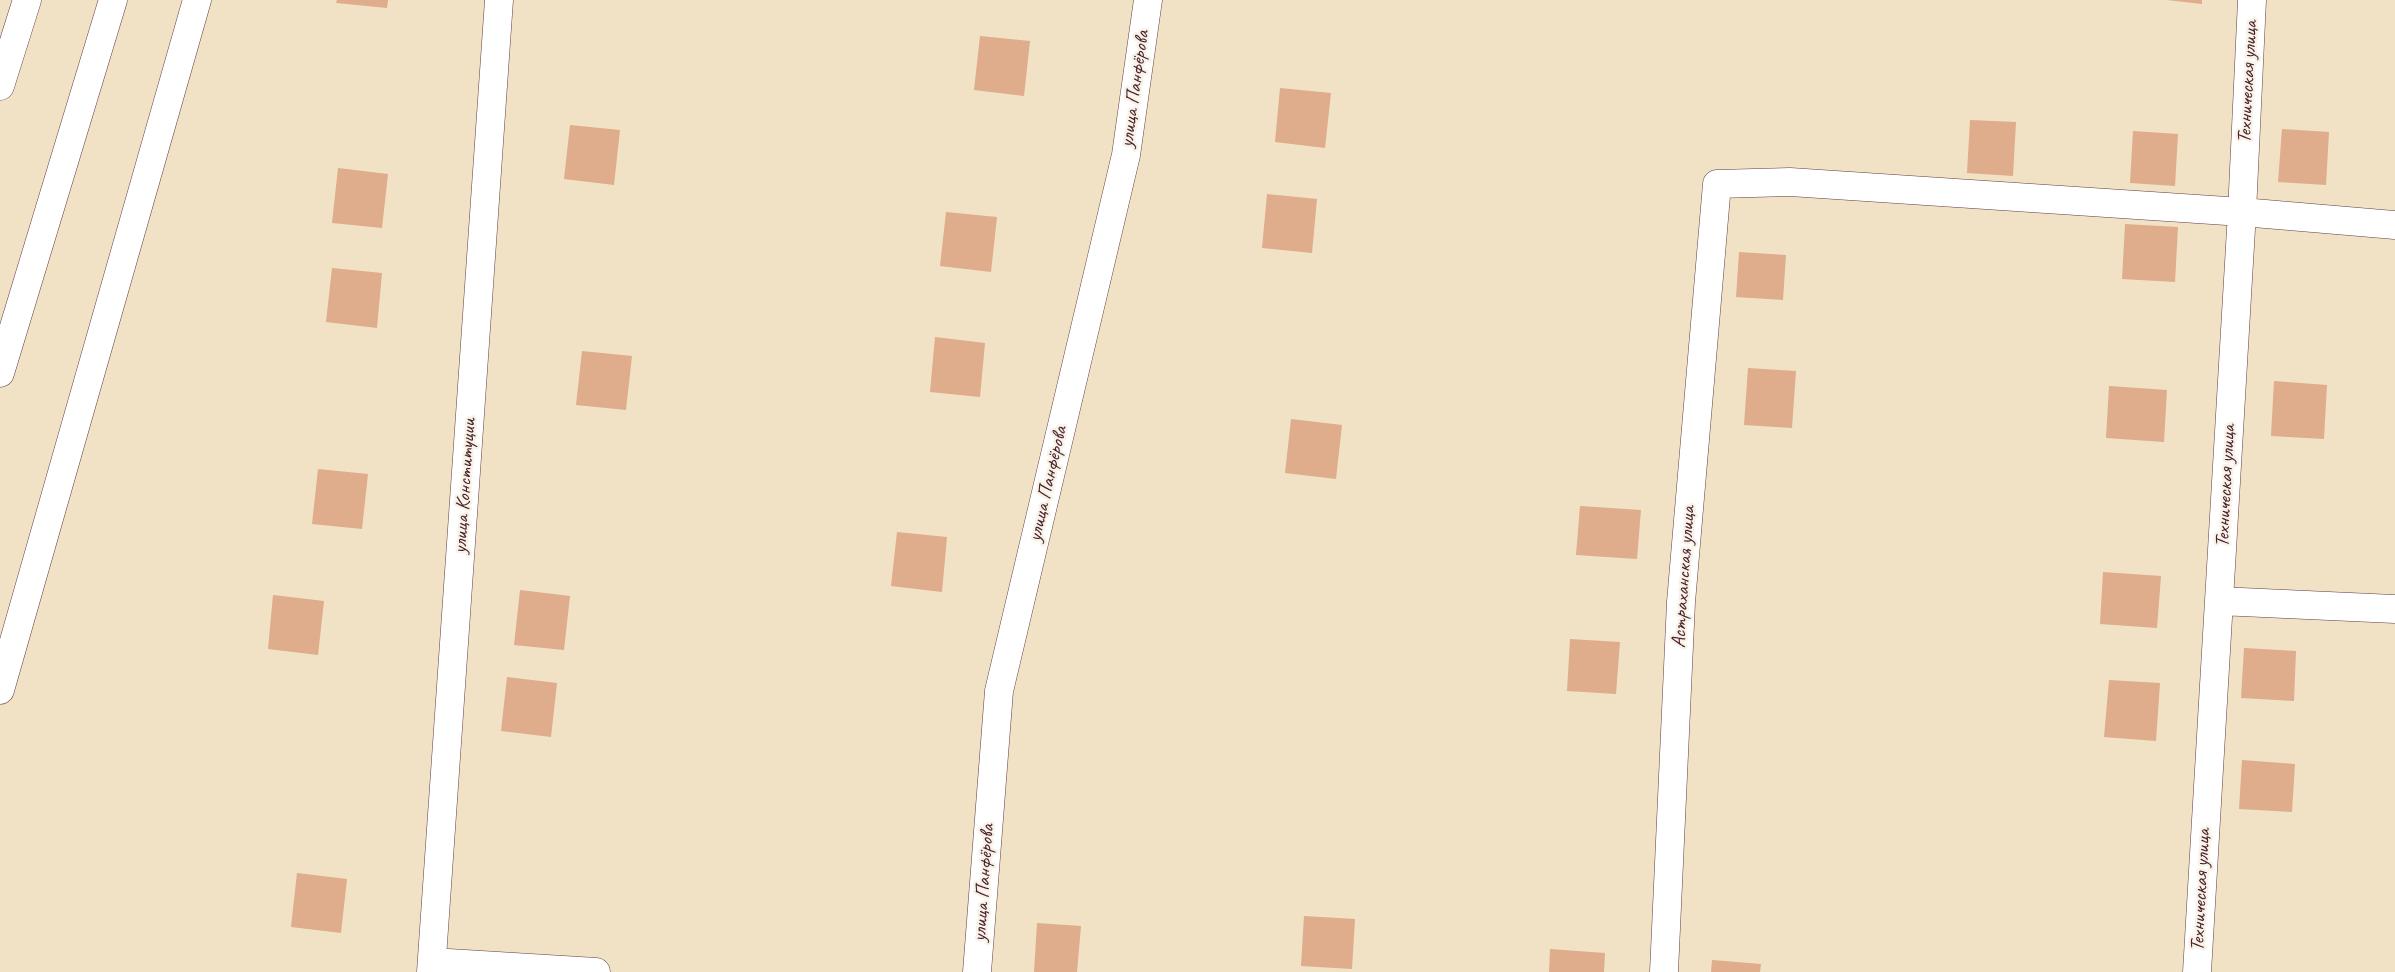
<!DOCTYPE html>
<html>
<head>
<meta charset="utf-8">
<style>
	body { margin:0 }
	canvas { display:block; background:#f1e1c5 }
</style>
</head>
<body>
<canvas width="2395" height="972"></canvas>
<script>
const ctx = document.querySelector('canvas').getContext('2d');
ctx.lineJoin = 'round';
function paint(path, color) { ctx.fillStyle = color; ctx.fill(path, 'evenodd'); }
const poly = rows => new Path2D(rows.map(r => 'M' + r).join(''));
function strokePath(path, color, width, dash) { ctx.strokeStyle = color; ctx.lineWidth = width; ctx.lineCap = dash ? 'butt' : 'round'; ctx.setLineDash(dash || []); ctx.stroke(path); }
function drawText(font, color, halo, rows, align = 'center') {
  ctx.font = font + ' Caveat,sans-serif'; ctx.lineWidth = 5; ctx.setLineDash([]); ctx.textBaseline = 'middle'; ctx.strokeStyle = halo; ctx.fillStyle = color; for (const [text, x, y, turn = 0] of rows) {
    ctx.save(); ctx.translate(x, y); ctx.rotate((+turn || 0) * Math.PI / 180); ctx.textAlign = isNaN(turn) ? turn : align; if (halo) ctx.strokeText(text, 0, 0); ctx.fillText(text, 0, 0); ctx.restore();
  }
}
const building = poly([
	[337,0,388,0,387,8,336,3],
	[2167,0,2202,0,2202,4],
	[980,36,1030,41,1024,96,974,90],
	[1280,88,1331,93,1325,148,1275,142],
	[1970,120,2016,122,2013,176,1967,173],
	[570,125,620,130,614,185,564,179],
	[2282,129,2329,132,2326,185,2278,182],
	[2133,131,2178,134,2175,186,2130,183],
	[338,168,388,174,382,228,332,223],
	[1267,194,1317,199,1312,253,1262,248],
	[946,212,997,217,991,272,940,266],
	[2125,224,2178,227,2175,282,2122,279],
	[1739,252,1786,255,1783,300,1736,297],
	[332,268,382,273,377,328,326,322],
	[935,337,985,343,980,397,930,392],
	[582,351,632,356,626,410,576,405],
	[1748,368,1796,371,1792,428,1744,425],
	[2274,381,2327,385,2324,439,2271,436],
	[2109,386,2167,390,2164,442,2106,438],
	[1291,419,1342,425,1336,479,1285,473],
	[318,469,368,474,362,529,312,524],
	[1580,506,1641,510,1637,559,1576,555],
	[897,532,947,537,942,592,891,586],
	[2103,572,2161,576,2157,628,2100,624],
	[520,590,570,596,564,650,514,645],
	[273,595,324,601,318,655,268,649],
	[1570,639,1620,642,1616,694,1567,691],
	[2244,648,2296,651,2294,701,2241,698],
	[507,677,557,683,551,737,501,731],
	[2109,680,2160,683,2156,741,2104,737],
	[2242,760,2295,764,2292,812,2239,809],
	[297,873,347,879,341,933,291,927],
	[1304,916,1355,919,1352,969,1301,966],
	[1037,923,1081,926,1077,972,1034,972],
	[1550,949,1605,953,1604,972,1549,972],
	[1712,960,1761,964,1760,972,1711,972]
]);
const minor = poly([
	[0,86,27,0],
	[0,373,113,0],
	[2219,601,2395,609],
	[0,690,197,0],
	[432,962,596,972],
	[431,972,499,0],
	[977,972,999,691,1126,155,1148,0],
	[1664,972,1681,602,1717,184,1790,182,2242,212,2395,225],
	[2197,972,2242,212,2252,0]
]);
const streetNames = [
	["Техническая улица",2248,82,-87],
	["улица Панфёрова",1135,89,-82],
	["улица Панфёрова",1048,484,-77],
	["улица Конституции",465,486,-86],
	["Техническая улица",2226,486,-87],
	["Астраханская улица",1684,577,-86],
	["улица Панфёрова",984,883,-86],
	["Техническая улица",2201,890,-87]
];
paint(building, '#dfac8c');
strokePath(minor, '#633c42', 29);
strokePath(minor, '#fff', 28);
drawText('20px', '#4a1f2b', '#f7f3e8', streetNames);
</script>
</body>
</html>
